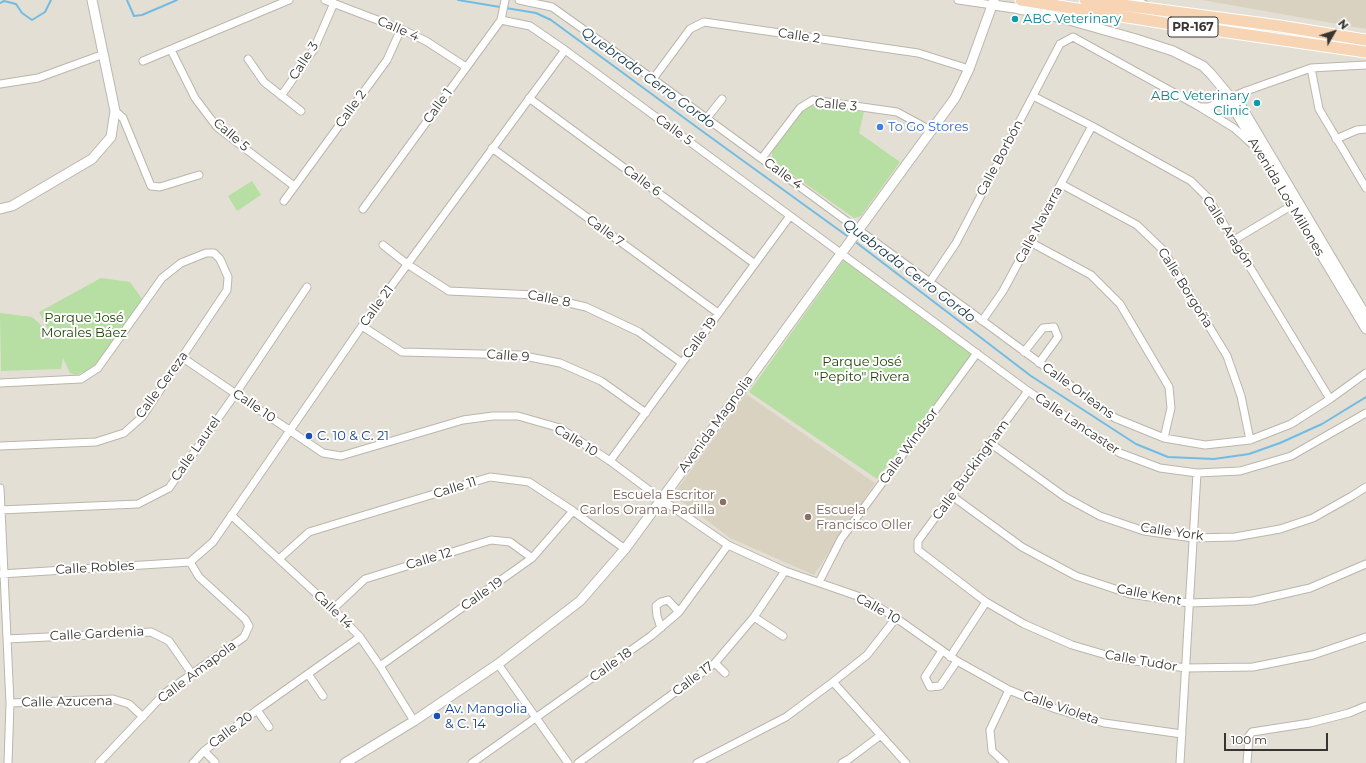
<!DOCTYPE html>
<html>
<head>
<meta charset="utf-8">
<style>
	body { margin:0 }
	#map { position:relative; width:1366px; height:763px; overflow:hidden; background:#e4dfd4; font-family:Montserrat,sans-serif }
	canvas { display:block }
	.north { position:absolute; left:1314px; top:12px; width:40px; height:40px; -webkit-text-stroke:3px #fff; paint-order:stroke; rotate:51deg; font-size:11px; font-weight:700; line-height:16px; text-align:center; color:#373531 }
	.north::after { content:''; display:block; margin:auto; width:14px; height:18px; background:#373531; clip-path:polygon(50% 0,100% 100%,50% 72%,0 100%) }
	.scale { position:absolute; left:1224px; top:733px; width:104px; height:18px; box-sizing:border-box; border:2px solid #373531; border-top:0; padding-left:5px; font-size:12px; line-height:14px; white-space:nowrap; color:#373531; -webkit-text-stroke:3px #fff; paint-order:stroke }
</style>
</head>
<body>
<div id="map">
<canvas width="1366" height="763"></canvas>
<div class="north">N</div>
<div class="scale">100 m</div>
</div>
<script>
const ctx = document.querySelector('canvas').getContext('2d');
ctx.lineJoin = 'round';
function paint(path, color) { ctx.fillStyle = color; ctx.fill(path, 'evenodd'); }
const poly = rows => new Path2D(rows.map(r => 'M' + r).join(''));
function strokePath(path, color, width, dash) { ctx.strokeStyle = color; ctx.lineWidth = width; ctx.lineCap = dash ? 'butt' : 'round'; ctx.setLineDash(dash || []); ctx.stroke(path); }
function drawText(font, color, halo, rows, align = 'center') {
  ctx.font = font + ' Montserrat,sans-serif'; ctx.lineWidth = 4; ctx.setLineDash([]); ctx.textBaseline = 'middle'; ctx.strokeStyle = halo; ctx.fillStyle = color; for (const [text, x, y, turn = 0] of rows) {
    ctx.save(); ctx.translate(x, y); ctx.rotate((+turn || 0) * Math.PI / 180); ctx.textAlign = isNaN(turn) ? turn : align; if (halo) ctx.strokeText(text, 0, 0); ctx.fillText(text, 0, 0); ctx.restore();
  }
}
const built = poly([
	[1202,0,1366,0,1366,29],
	[746,394,875,483,814,575,730,538,673,495]
]);
const green = poly([
	[815,105,864,112,859,133,900,162,861,216,854,218,772,160,772,152,802,111,808,107],
	[252,181,261,195,237,211,228,196],
	[845,258,973,354,877,479,749,392],
	[101,278,130,282,143,300,96,364,85,372,75,375,70,373,63,358,61,369,1,371,0,313,32,317,50,333,39,312]
]);
const stream = poly([
	[127,0,134,16,142,15,177,0],
	[458,0,536,13,551,20,702,131,850,238],
	[0,3,4,1,16,4,22,13,32,20,45,12,51,0],
	[853,240,1031,376,1136,444,1168,457,1214,459,1249,454,1280,443,1322,424,1366,397]
]);
const minor = poly([
	[325,0,401,29,426,41,466,67],
	[519,0,552,7,653,79,1115,418,1164,438,1205,445,1250,440,1291,424,1330,399,1366,373],
	[958,0,993,5],
	[1132,0,1144,4],
	[501,20,530,26,565,50,1028,391,1120,453,1160,468,1197,473,1240,471,1291,456,1366,413],
	[171,50,195,98,217,127,294,186],
	[248,59,264,82,301,111],
	[143,61,289,0],
	[1311,68,1319,109,1366,188],
	[653,79,690,29,704,22,918,53,969,69],
	[0,84,38,78,104,54],
	[281,96,314,49,334,3],
	[1033,96,1092,126,1191,181,1208,198,1330,399],
	[529,98,755,264],
	[1201,107,1209,107,1246,91,1311,68,1366,65],
	[115,111,123,118,151,186,160,187,199,175],
	[707,118,722,99],
	[1336,139,1357,130,1366,129],
	[492,148,718,313],
	[762,158,800,108,813,100,897,112,932,131],
	[1061,184,1137,225,1163,250,1227,356,1241,396,1250,440],
	[284,201,387,60,401,29],
	[363,209,501,20,505,0],
	[1234,240,1296,203],
	[1030,242,1091,275,1120,304,1169,387,1171,408,1164,438],
	[383,245,407,264,449,291,535,295,586,307,639,332,682,363],
	[929,283,956,243,1060,44,1073,37,1198,106,1234,128,1254,146],
	[982,321,1003,291,1092,126],
	[362,326,402,352,519,355,560,363,601,381,646,413],
	[1024,352,1043,328,1054,327,1058,337,1039,363],
	[183,358,323,453,341,456,463,420,493,416,518,416,560,428,610,461,661,499,728,545,785,571,866,599,896,618,957,661,1009,690,1056,709,1104,723,1182,734],
	[0,383,81,379,98,368,162,278,181,263,206,253,214,253,220,259,228,277,227,290,142,417,124,433,96,442,0,446],
	[1028,391,918,541,918,550,986,602,1024,624,1072,645,1120,659,1186,668,1253,667,1313,655,1366,637],
	[990,443,1065,497,1100,516,1144,531,1193,538,1235,537,1280,529,1313,518,1352,496,1366,487],
	[610,461,790,216],
	[0,488,10,703,8,763],
	[952,496,1022,547,1076,576,1130,594,1189,603,1253,601,1310,588,1366,564],
	[0,510,138,504,169,488,236,393,307,287],
	[231,515,333,609,360,637,380,666,414,721],
	[279,559,309,532,490,477,529,482,573,511,625,549],
	[190,562,213,542,362,326,565,50],
	[1,574,190,562],
	[819,582,841,539,977,353],
	[333,609,365,579,491,540,510,542,532,558],
	[754,617,783,636],
	[661,628,657,616,656,606,661,602,668,600,679,612],
	[7,639,151,632,169,641,192,674],
	[942,651,925,677,930,687,940,686,957,661],
	[950,657,986,602],
	[715,663,725,673],
	[498,664,568,763],
	[380,666,532,558,573,511],
	[308,674,323,696],
	[833,682,906,763],
	[10,703,113,699,129,704,143,717],
	[257,710,269,727],
	[204,751,215,762],
	[99,763,165,693,244,637,249,626,245,619,199,577,190,562],
	[193,763,204,751,257,710,360,637],
	[472,763,651,636,679,612,728,545],
	[578,763,715,663,754,617,785,571],
	[697,763,786,717,833,682,867,655,896,618],
	[842,763,849,759,881,735],
	[1005,763,992,751,990,730,1009,690],
	[1180,763,1197,473],
	[1247,763,1249,736,1252,732,1310,723,1349,713,1366,706]
]);
const tertiary = poly([
	[993,5,1015,8,1062,18,1136,39,1173,51,1203,66,1211,74,1231,98,1241,106,1366,316],
	[1231,98,1234,109,1366,329],
	[0,209,12,206,92,159,111,137,115,111,92,0],
	[345,763,414,721,498,664,580,601,625,549,955,98,969,69,994,0]
]);
const primary = poly([
	[1021,0,1165,23,1366,52],
	[1085,0,1280,26,1366,40]
]);
const markers = [
	[1015,19,4,"#0f9aa8"],
	[1257,103,4,"#0f9aa8"],
	[880,127,4,"#3f7fe0"],
	[309,436,4,"#1a4fb4"],
	[723,502,4,"#8d6e63"],
	[808,517,4,"#8d6e63"],
	[437,716,4,"#1a4fb4"]
];
const shields = [
	[1193,27,50]
];
const shieldNames = [
	["PR-167",1193,27]
];
const cultureNames = [
	["ABC Veterinary",1023,19],
	["ABC Veterinary",1249,96,"right"],
	["Clinic",1249,111,"right"]
];
const streetNames = [
	["Calle 4",398,29,23],
	["Calle 2",799,36,8],
	["Calle 3",304,61,-57],
	["Calle 3",836,105,5],
	["Calle 1",438,106,-54],
	["Calle 2",351,109,-54],
	["Calle 5",674,130,36],
	["Calle 5",231,135,41],
	["Calle Borbón",1000,158,-62],
	["Calle 4",783,174,36],
	["Calle 6",642,181,36],
	["Avenida Los Millones",1286,197,59],
	["Calle Navarra",1039,225,-62],
	["Calle 7",605,231,36],
	["Calle Aragón",1228,232,57],
	["Calle Borgoña",1185,288,58],
	["Calle 8",549,299,11],
	["Calle 21",377,306,-54],
	["Calle 19",700,338,-54],
	["Calle 9",508,356,4],
	["Calle Cereza",162,385,-54],
	["Calle Orleans",1078,391,36],
	["Calle 10",254,406,34],
	["Avenida Magnolia",716,424,-54],
	["Calle Lancaster",1077,424,34],
	["Calle 10",576,441,31],
	["Calle Windsor",909,446,-54],
	["Calle Laurel",196,449,-55],
	["Calle Buckingham",971,470,-54],
	["Calle 11",455,488,-17],
	["Calle York",1172,532,8],
	["Calle 12",429,559,-17],
	["Calle Robles",95,568,-3],
	["Calle 19",482,594,-35],
	["Calle Kent",1149,595,11],
	["Calle 10",878,609,29],
	["Calle 14",333,610,44],
	["Calle Gardenia",97,634,-3],
	["Calle Tudor",1141,661,10],
	["Calle 18",611,665,-35],
	["Calle Amapola",197,672,-37],
	["Calle 17",693,679,-37],
	["Calle Azucena",67,702,-1],
	["Calle Violeta",1061,708,19],
	["Calle 20",231,730,-37]
];
const shopNames = [
	["To Go Stores",888,127]
];
const parkNames = [
	["Parque José",84,318],
	["Morales Báez",84,333],
	["Parque José",862,362],
	["\"Pepito\" Rivera",862,377]
];
const transitNames = [
	["C. 10 & C. 21",317,436],
	["Av. Mangolia",445,709],
	["& C. 14",445,724]
];
const educationNames = [
	["Escuela Escritor",715,495],
	["Carlos Orama Padilla",715,510],
	["Escuela",816,510,"left"],
	["Francisco Oller",816,525,"left"]
];
const waterNames = [
	["Quebrada Cerro Gordo",648,78,36],
	["Quebrada Cerro Gordo",909,271,37]
];
paint(built, '#dad2c1');
paint(green, '#b7dea3');
strokePath(stream, '#72bbe3', 2);
strokePath(minor, '#bbb6ac', 9);
strokePath(tertiary, '#bbb6ac', 11);
strokePath(primary, '#fff', 13);
strokePath(minor, '#fff', 7);
strokePath(tertiary, '#fff', 9);
strokePath(primary, '#f7d4b4', 11);
for (const [x, y, r, color] of markers) { const dot = new Path2D(); dot.arc(x, y, r, 0, 2 * Math.PI); ctx.fillStyle = color; ctx.fill(dot); strokePath(dot, '#fff', 1.5); }
for (const [x, y, w] of shields) { const box = new Path2D(); box.roundRect(x - w / 2, y - 10, w, 20, 3); ctx.fillStyle = '#fff'; ctx.fill(box); strokePath(box, '#373531', 1); }
drawText('bold 12px', '#373531', null, shieldNames);
drawText('13px', '#0d838f', '#fff', cultureNames, 'left');
drawText('13px', '#373531', '#fff', streetNames);
drawText('13px', '#366cbe', '#fff', shopNames, 'left');
drawText('13px', '#1b3f00', '#fff', parkNames);
drawText('13px', '#164399', '#fff', transitNames, 'left');
drawText('13px', '#785e54', '#fff', educationNames, 'right');
drawText('italic 14px', '#18394a', '#fff', waterNames);
</script>
</body>
</html>
